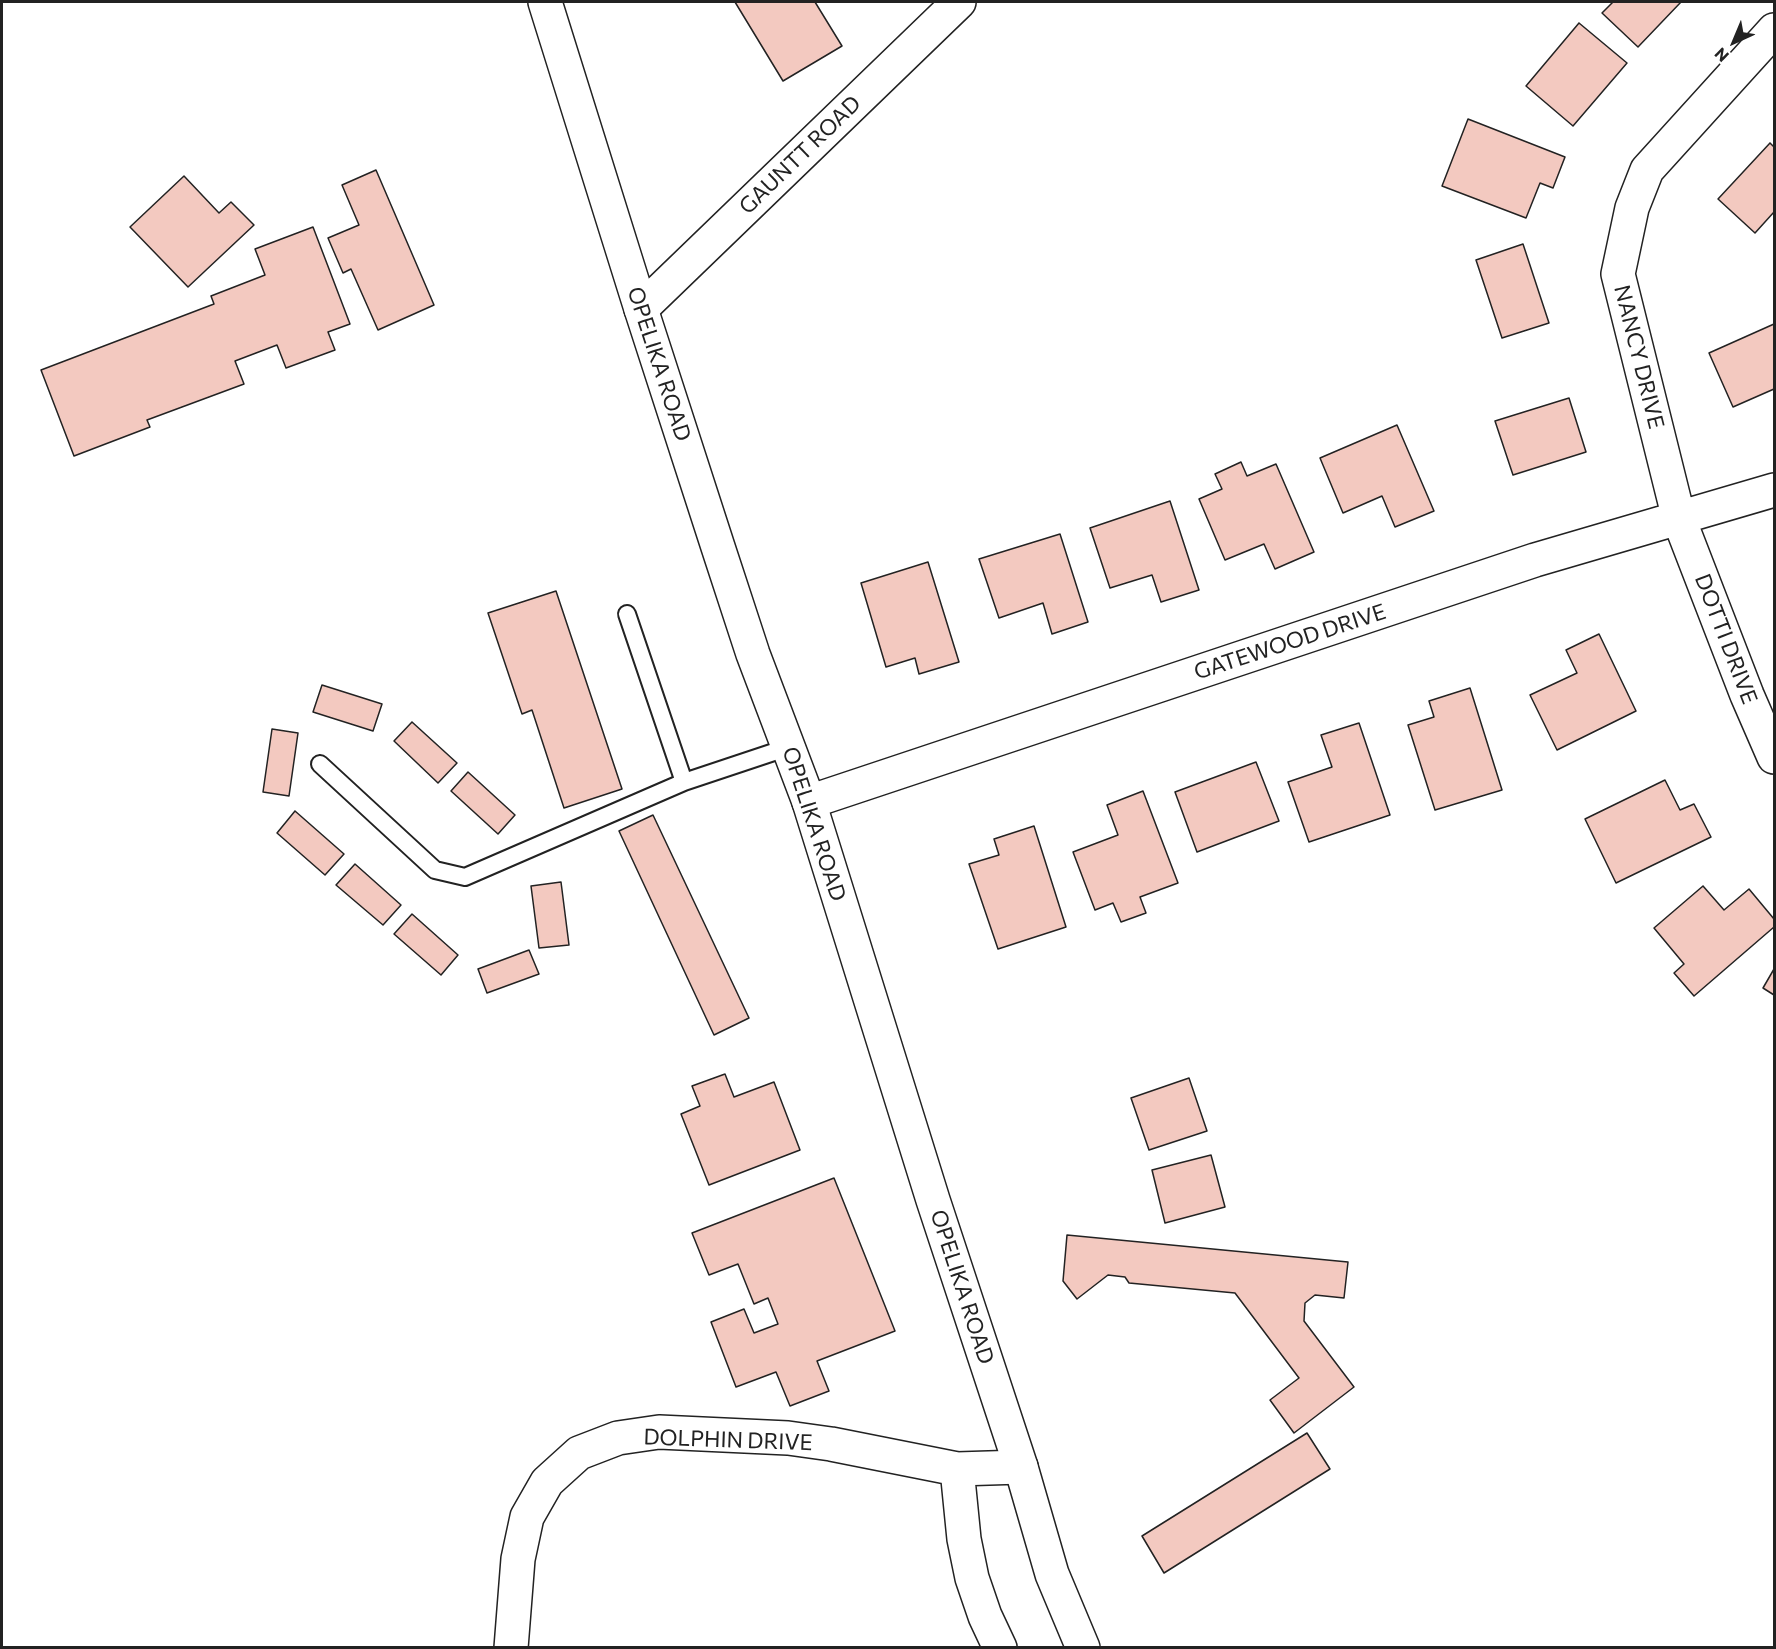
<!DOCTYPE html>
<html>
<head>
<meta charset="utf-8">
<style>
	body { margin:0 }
	#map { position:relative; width:1776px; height:1649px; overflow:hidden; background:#fff; font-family:Commissioner,sans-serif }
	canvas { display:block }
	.frame { position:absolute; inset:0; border:3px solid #222; pointer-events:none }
	.north { position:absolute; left:1704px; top:12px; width:60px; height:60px; -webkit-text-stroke:4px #fff; paint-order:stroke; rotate:224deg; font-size:16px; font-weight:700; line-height:24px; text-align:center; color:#222 }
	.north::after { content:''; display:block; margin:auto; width:21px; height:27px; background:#222; clip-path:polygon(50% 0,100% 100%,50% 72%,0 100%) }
</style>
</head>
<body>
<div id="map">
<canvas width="1776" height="1649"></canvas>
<div class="frame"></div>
<div class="north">N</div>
</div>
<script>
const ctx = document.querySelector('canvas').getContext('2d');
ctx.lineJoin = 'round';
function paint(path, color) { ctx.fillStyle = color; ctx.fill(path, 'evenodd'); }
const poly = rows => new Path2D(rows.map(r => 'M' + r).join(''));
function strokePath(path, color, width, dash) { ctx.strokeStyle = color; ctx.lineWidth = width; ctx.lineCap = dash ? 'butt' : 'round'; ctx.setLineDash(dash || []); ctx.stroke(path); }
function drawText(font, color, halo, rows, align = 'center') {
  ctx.font = font + ' Commissioner,sans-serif'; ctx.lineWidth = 4.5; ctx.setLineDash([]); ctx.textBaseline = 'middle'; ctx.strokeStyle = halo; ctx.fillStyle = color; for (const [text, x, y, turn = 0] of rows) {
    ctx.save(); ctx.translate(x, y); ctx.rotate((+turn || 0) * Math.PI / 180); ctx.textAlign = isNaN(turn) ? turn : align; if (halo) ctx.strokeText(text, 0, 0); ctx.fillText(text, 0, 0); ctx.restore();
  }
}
const building = poly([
	[735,2,815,2,842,46,783,81,735,2],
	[1613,2,1681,2,1638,47,1602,13,1613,2],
	[1579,23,1627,63,1573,126,1526,86,1579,23],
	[1468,119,1565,157,1553,188,1540,183,1526,218,1442,186,1468,119],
	[1770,143,1774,147,1774,212,1755,233,1718,199,1770,143],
	[376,170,434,305,378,330,351,269,343,273,328,238,359,225,342,185,376,170],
	[184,176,219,213,231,202,254,225,188,287,130,227,184,176],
	[313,227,350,324,328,332,335,350,286,368,277,345,235,361,244,384,147,420,150,427,74,456,41,370,214,304,211,296,265,275,255,249,313,227],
	[1523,244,1549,323,1502,338,1476,260,1523,244],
	[1774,324,1774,389,1733,407,1709,353,1774,324],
	[1569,398,1586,452,1513,475,1495,421,1569,398],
	[1397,425,1434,511,1395,527,1382,496,1343,513,1320,458,1397,425],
	[1241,462,1247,476,1276,464,1314,552,1275,569,1264,544,1225,560,1199,499,1222,489,1215,474,1241,462],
	[1170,501,1199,590,1161,602,1152,575,1110,588,1090,528,1170,501],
	[1060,534,1088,622,1052,634,1043,603,999,618,979,559,1060,534],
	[928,562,959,662,919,674,915,658,886,667,861,583,928,562],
	[556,591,622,789,564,808,532,710,522,714,488,613,556,591],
	[1599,634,1636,711,1557,750,1530,695,1577,673,1566,650,1599,634],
	[322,685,382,704,373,731,313,712,322,685],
	[1470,688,1502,790,1435,810,1408,725,1434,717,1429,701,1470,688],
	[412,722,457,763,438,783,394,741,412,722],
	[1359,723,1390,815,1309,842,1288,782,1332,767,1321,735,1359,723],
	[272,729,298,733,289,796,263,792,272,729],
	[1256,762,1279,821,1197,852,1175,792,1256,762],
	[468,772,515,815,498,834,451,791,468,772],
	[1665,780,1680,810,1694,804,1711,837,1616,883,1585,819,1665,780],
	[1143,791,1178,883,1140,897,1146,913,1121,922,1113,903,1095,910,1073,852,1118,835,1107,805,1143,791],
	[295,811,344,854,325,875,277,833,295,811],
	[653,815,749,1018,714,1035,619,831,653,815],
	[1034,826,1066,927,998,949,969,864,999,855,994,839,1034,826],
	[355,864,401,905,383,925,336,885,355,864],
	[561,882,569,945,539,948,531,886,561,882],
	[1703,886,1724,910,1749,889,1774,919,1774,927,1694,996,1674,973,1684,964,1654,928,1703,886],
	[412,914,458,955,441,975,394,934,412,914],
	[529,950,539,974,487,993,478,969,529,950],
	[1774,969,1774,995,1763,988,1774,969],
	[725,1074,734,1097,774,1082,800,1150,709,1185,681,1114,700,1106,692,1086,725,1074],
	[1189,1078,1207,1131,1149,1150,1131,1098,1189,1078],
	[1211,1155,1225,1207,1165,1223,1152,1170,1211,1155],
	[834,1178,895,1331,817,1361,829,1391,790,1406,776,1372,736,1387,711,1322,744,1309,754,1333,778,1324,768,1298,754,1304,738,1264,709,1275,692,1233,834,1178],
	[1067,1235,1348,1262,1344,1298,1315,1295,1305,1303,1304,1321,1354,1387,1294,1433,1270,1400,1299,1378,1235,1293,1129,1283,1125,1277,1108,1275,1077,1299,1063,1281,1067,1235],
	[1307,1433,1330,1469,1164,1573,1142,1536,1307,1433]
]);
const lane = poly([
	[627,614,684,782],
	[320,764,435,870,465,877,684,782,789,747]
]);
const street = poly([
	[1774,30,1647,170,1632,208,1618,274,1679,519,1747,695,1774,757],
	[641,309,959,2],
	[809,802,1535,560,1774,490],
	[957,1469,964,1539,972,1578,985,1616,1000,1648],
	[511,1648,518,1559,527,1517,547,1482,579,1453,618,1438,659,1432,788,1438,831,1444,957,1469,1021,1467]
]);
const secondary = poly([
	[545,2,641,309,718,547,753,654,809,802,933,1200,1021,1467,1052,1574,1083,1648]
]);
const streetNames = [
	["GAUNTT ROAD",800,155,-44],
	["NANCY DRIVE",1639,357,76],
	["OPELIKA ROAD",659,364,72],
	["DOTTI DRIVE",1726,639,69],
	["GATEWOOD DRIVE",1290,642,-18],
	["OPELIKA ROAD",814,824,72],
	["OPELIKA ROAD",962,1287,72],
	["DOLPHIN DRIVE",728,1440,2]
];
paint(building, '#f3c9c0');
strokePath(building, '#222', 1.5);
strokePath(lane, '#222', 20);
strokePath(street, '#222', 36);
strokePath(secondary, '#222', 36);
strokePath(lane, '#fff', 16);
strokePath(street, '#fff', 33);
strokePath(secondary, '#fff', 33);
drawText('22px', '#222', '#fff', streetNames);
</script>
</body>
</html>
